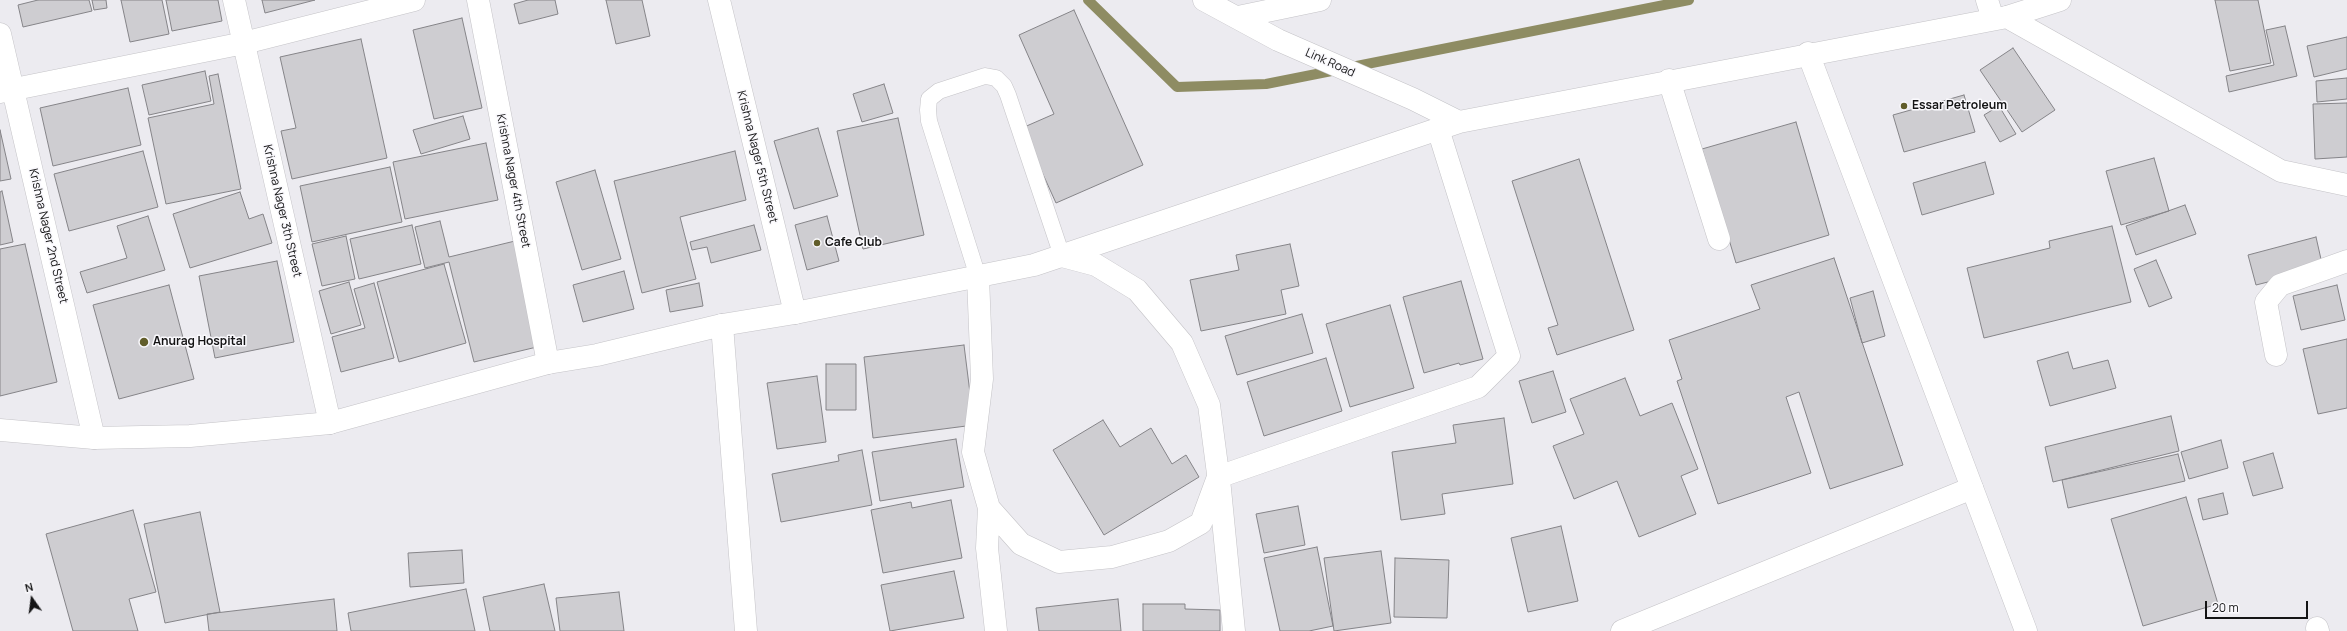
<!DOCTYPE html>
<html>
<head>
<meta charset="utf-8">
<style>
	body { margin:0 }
	#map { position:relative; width:2347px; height:631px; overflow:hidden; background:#ecebf0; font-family:Manrope,sans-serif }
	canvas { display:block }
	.north { position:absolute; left:12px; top:579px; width:40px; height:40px; -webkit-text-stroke:3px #faf9fd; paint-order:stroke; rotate:346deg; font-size:11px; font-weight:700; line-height:16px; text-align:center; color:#141415 }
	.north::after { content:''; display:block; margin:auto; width:14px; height:18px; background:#141415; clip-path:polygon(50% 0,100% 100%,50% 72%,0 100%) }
	.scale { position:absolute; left:2205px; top:601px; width:103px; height:18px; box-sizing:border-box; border:2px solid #141415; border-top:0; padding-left:5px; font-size:12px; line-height:14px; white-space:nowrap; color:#141415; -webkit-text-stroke:3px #faf9fd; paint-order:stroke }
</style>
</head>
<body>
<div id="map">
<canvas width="2347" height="631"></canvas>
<div class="north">N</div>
<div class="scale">20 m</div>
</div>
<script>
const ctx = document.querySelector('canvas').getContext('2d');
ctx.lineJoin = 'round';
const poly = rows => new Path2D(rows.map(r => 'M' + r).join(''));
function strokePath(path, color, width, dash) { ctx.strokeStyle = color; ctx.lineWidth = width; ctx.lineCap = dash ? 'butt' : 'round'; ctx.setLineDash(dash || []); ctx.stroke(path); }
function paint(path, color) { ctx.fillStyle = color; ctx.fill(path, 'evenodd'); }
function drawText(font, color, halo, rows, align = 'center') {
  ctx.font = font + ' Manrope,sans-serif'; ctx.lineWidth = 3; ctx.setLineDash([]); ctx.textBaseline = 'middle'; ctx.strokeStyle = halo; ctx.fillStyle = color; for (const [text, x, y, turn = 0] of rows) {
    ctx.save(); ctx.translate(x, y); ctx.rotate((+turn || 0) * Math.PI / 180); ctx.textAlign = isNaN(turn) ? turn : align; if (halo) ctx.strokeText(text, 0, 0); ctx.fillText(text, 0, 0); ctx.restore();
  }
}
const stream = poly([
	[1088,0,1177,87,1266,84,1689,0]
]);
const building = poly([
	[38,0,89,0,92,11,23,27,18,5,38,0],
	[92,0,106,0,107,8,94,10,92,0],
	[121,0,162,0,169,34,130,42,121,0],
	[166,0,218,0,222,21,172,31,166,0],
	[262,0,315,0,265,13,262,0],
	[528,0,555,0,558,14,519,24,514,4,528,0],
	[606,0,642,0,650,36,616,44,606,0],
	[2215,0,2258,0,2271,63,2230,71,2215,0],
	[1074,10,1143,165,1056,203,1022,128,1054,114,1019,35,1074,10],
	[462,18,482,108,434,119,413,30,462,18],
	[2285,26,2297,76,2229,92,2226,76,2274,65,2266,30,2285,26],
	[2347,37,2347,69,2314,77,2307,46,2347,37],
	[361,39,387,158,292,179,281,131,296,128,280,57,361,39],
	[2013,48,2055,110,2022,132,1980,70,2013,48],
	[205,71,211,101,149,115,142,85,205,71],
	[218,74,241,189,166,204,148,118,214,104,209,76,218,74],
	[2347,78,2347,99,2317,102,2316,81,2347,78],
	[884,84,893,113,862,122,853,94,884,84],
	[128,88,141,145,53,166,40,108,128,88],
	[1964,95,1975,132,1904,152,1893,115,1964,95],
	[2347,103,2347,157,2315,159,2313,104,2347,103],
	[1999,106,2016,134,2000,142,1984,115,1999,106],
	[463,116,470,139,421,154,413,130,463,116],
	[898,118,924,235,863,249,837,131,898,118],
	[1796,122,1829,235,1736,263,1702,149,1796,122],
	[818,128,838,196,794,209,774,141,818,128],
	[0,130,11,179,0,181,0,130],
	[486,143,498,200,405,219,393,162,486,143],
	[143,151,158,207,69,231,54,174,143,151],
	[735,151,746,200,680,217,696,279,642,293,614,181,735,151],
	[2154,158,2169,211,2121,225,2106,171,2154,158],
	[1579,159,1634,330,1557,355,1548,328,1558,325,1512,181,1579,159],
	[1985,162,1994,194,1922,215,1913,183,1985,162],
	[390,167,402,222,312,242,300,186,390,167],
	[595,170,621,259,582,270,556,182,595,170],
	[2,191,13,242,0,245,0,192,2,191],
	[240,192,249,219,263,214,272,243,190,268,173,214,240,192],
	[2185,205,2196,234,2136,255,2126,226,2185,205],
	[148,216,165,270,87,293,80,272,127,258,117,226,148,216],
	[827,216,839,261,807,270,795,225,827,216],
	[440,221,449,257,515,241,541,346,474,362,449,262,425,268,415,227,440,221],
	[412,225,421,264,359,279,350,239,412,225],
	[754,225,761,250,711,263,707,247,692,250,690,242,754,225],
	[2112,226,2131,302,1984,338,1967,268,2050,248,2049,241,2112,226],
	[346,236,355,279,322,286,312,244,346,236],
	[2316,237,2323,268,2256,285,2248,255,2316,237],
	[25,244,57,382,0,396,0,249,25,244],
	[1290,244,1299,286,1281,290,1286,314,1201,331,1190,280,1239,270,1236,255,1290,244],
	[1834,258,1903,465,1830,489,1799,392,1786,397,1811,473,1718,504,1677,381,1682,379,1669,340,1760,309,1751,285,1834,258],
	[2156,260,2172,298,2149,307,2134,269,2156,260],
	[277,261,294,342,215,358,199,276,277,261],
	[444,264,466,343,399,362,377,282,444,264],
	[624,271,634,309,583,322,573,285,624,271],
	[1461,281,1483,359,1460,365,1459,363,1424,373,1403,297,1461,281],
	[349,282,361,325,331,334,319,291,349,282],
	[374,283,394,358,341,372,332,337,365,328,354,289,374,283],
	[699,283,703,306,670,312,666,290,699,283],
	[169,285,194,379,119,399,93,305,169,285],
	[2337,285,2345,320,2301,330,2293,296,2337,285],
	[1873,291,1885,336,1862,343,1850,298,1873,291],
	[1390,305,1414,388,1350,407,1326,324,1390,305],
	[1302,314,1313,353,1237,375,1225,336,1302,314],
	[2347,339,2347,408,2318,414,2303,349,2347,339],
	[964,345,974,425,873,438,864,357,964,345],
	[2068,352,2073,369,2108,360,2116,388,2050,406,2037,361,2068,352],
	[1326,358,1342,411,1264,436,1247,382,1326,358],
	[826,364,856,364,856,410,826,410,826,364],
	[1553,371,1566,412,1532,423,1519,381,1553,371],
	[817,376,826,442,777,449,767,383,817,376],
	[1625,378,1640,416,1672,403,1698,469,1681,476,1696,514,1639,537,1617,481,1574,499,1553,446,1584,434,1570,399,1625,378],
	[2171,416,2179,451,2053,482,2045,447,2171,416],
	[1504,418,1513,484,1442,494,1445,514,1401,520,1392,452,1456,443,1453,425,1504,418],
	[1103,420,1120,447,1151,428,1172,464,1186,455,1199,477,1104,535,1053,450,1103,420],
	[956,439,964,487,880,501,872,452,956,439],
	[2221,440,2228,468,2189,479,2181,452,2221,440],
	[862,450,872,505,781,522,772,474,839,461,838,455,862,450],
	[2273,453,2283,488,2253,496,2243,462,2273,453],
	[2178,454,2185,481,2068,508,2062,480,2178,454],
	[2223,493,2228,514,2203,520,2198,499,2223,493],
	[2186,497,2218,604,2143,626,2111,519,2186,497],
	[951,500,962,558,883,573,871,510,911,502,912,508,951,500],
	[1298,506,1305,545,1264,553,1256,514,1298,506],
	[133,510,156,592,129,599,138,631,73,631,46,534,133,510],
	[200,512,220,612,165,623,144,524,200,512],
	[1561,526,1578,601,1528,612,1511,538,1561,526],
	[1317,547,1333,626,1309,631,1280,631,1264,558,1317,547],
	[462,550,464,583,410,587,408,553,462,550],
	[1381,551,1391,623,1334,631,1324,558,1381,551],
	[1395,558,1449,560,1447,618,1394,617,1395,558],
	[954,571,964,618,890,631,881,585,954,571],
	[544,584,555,631,490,631,483,597,544,584],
	[466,589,475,631,351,631,348,613,466,589],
	[619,592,624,631,560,631,556,598,619,592],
	[334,599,337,631,209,631,207,614,334,599],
	[1118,599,1121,631,1039,631,1036,608,1118,599],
	[1143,604,1185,604,1185,609,1220,610,1220,631,1143,631,1143,604]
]);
const service = poly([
	[978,277,929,121,928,110,929,99,939,91,985,76,996,78,1004,86,1008,95,1062,256]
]);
const minor = poly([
	[234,0,330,423],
	[478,0,548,363],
	[719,0,795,313],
	[1987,0,1993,19],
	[1238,17,1320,0],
	[2007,17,2060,0],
	[0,34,94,438],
	[1669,80,1719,239],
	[0,92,244,43,414,0],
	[1062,256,1096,265,1137,290,1182,343,1209,405,1220,489,1234,631],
	[978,277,982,379,973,452,989,508,1021,544,1059,562,1112,557,1169,541,1201,523,1218,477,1478,387,1509,356,1438,129],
	[722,325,746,631],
	[2276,355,2266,302,2280,285,2347,261],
	[989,508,987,548,996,631],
	[2317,628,2318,631],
	[1622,631,1972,488]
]);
const tertiary = poly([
	[1204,0,1278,40,1413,99,1459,122],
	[1808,53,2026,631],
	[0,430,94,438,190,436,330,423,548,363,597,355,722,325,795,313,1034,265,1459,122,2007,17,2281,171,2347,185]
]);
const markers = [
	[1904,106,4,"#615d2a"],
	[817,243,4,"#615d2a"],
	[144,342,5,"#615d2a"]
];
const streetNames = [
	["Link Road",1330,63,24],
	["Krishna Nager 5th Street",757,157,76],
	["Krishna Nager 4th Street",513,181,79],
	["Krishna Nager 3th Street",282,211,77],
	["Krishna Nager 2nd Street",48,236,77]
];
const poiNames = [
	["Essar Petroleum",1912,106],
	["Cafe Club",825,243],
	["Anurag Hospital",153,342]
];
strokePath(stream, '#8e8c63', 10);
paint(building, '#cecdd1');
strokePath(building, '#858488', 1);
strokePath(service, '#c4c3c7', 17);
strokePath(minor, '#c4c3c7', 23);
strokePath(tertiary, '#c4c3c7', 23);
strokePath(service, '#fff', 16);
strokePath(minor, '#fff', 22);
strokePath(tertiary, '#fff', 22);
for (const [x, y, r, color] of markers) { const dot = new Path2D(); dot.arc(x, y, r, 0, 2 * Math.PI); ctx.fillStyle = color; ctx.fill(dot); strokePath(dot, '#faf9fd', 1.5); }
drawText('12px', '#141415', '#faf9fd', streetNames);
drawText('bold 12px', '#141415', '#faf9fd', poiNames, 'left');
</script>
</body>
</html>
